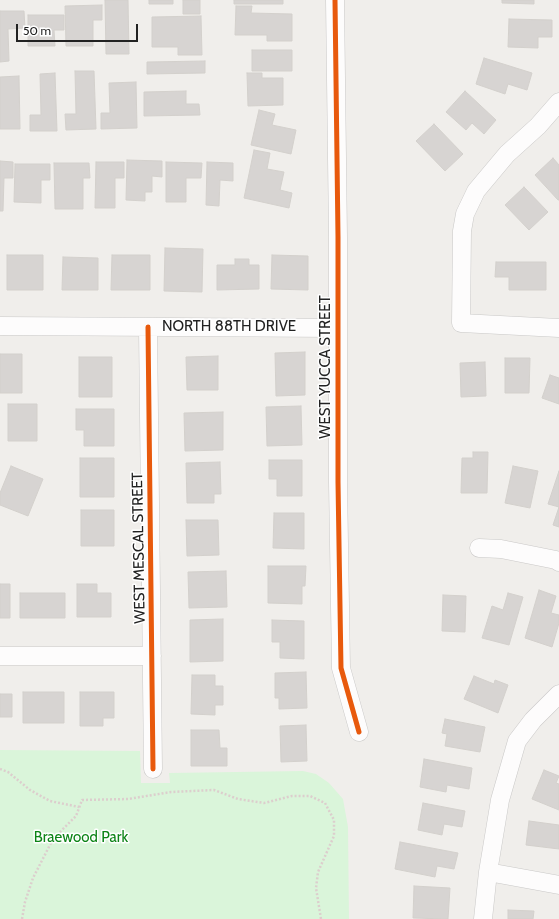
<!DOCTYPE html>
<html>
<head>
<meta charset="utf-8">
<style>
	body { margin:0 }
	#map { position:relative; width:559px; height:919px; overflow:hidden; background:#f0eeeb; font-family:Cabin,sans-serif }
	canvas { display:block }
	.scale { position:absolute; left:16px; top:24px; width:122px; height:18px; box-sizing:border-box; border:2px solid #222; border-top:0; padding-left:5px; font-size:12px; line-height:14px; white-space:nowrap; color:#222; -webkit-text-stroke:3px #fff; paint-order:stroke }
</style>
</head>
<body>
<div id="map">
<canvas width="559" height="919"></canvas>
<div class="scale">50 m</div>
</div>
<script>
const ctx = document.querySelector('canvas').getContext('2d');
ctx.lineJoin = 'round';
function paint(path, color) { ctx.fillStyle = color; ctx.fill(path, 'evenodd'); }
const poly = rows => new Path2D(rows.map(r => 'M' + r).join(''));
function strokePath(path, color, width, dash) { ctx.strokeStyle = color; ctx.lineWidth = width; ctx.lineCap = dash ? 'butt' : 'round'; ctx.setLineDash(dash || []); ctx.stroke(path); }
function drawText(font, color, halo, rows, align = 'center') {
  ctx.font = font + ' Cabin,sans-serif'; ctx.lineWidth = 3; ctx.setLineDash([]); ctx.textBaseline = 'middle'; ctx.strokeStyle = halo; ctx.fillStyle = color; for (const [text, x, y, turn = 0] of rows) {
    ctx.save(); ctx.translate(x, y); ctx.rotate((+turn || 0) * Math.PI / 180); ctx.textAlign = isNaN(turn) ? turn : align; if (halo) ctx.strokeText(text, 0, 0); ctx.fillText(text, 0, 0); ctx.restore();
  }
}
const park = poly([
	[0,750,140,751,141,783,170,783,169,773,303,771,316,774,329,783,343,799,348,827,349,919,0,919]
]);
const building = poly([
	[105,0,128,0,129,54,106,54,105,0],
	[149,0,173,0,173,4,149,4,149,0],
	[183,0,200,0,200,14,183,14,183,0],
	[234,0,283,0,283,4,234,4,234,0],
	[502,0,534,0,534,4,502,3,502,0],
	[102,5,102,20,93,20,93,46,66,46,65,6,102,5],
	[236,6,252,6,251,13,292,14,292,41,267,41,267,35,235,35,236,6],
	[0,11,24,11,25,28,8,29,9,61,0,62,0,11],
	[28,15,64,15,64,30,54,30,55,46,28,46,28,15],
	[201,16,202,55,178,55,178,47,152,47,152,17,201,16],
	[509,19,552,20,552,37,538,37,538,48,508,47,509,19],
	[252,50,292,50,292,71,252,71,252,50],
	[484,58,532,73,527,90,508,84,505,94,476,84,484,58],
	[205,61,205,73,147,74,147,62,205,61],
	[75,71,94,71,96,129,66,130,65,114,76,114,75,71],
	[55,73,57,131,30,131,30,115,41,115,40,74,55,73],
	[247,73,262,73,262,78,283,78,283,105,248,106,247,73],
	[19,76,20,129,0,129,0,77,19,76],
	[136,82,137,128,101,129,101,113,110,113,109,83,136,82],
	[186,91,186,104,199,104,200,115,144,116,144,92,186,91],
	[465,91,496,120,484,134,472,123,466,130,446,112,465,91],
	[259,110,275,114,272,125,296,130,291,154,251,145,259,110],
	[434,124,463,154,445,171,416,141,434,124],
	[254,150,270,153,267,169,284,172,280,190,292,193,289,208,244,198,254,150],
	[553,158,559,165,559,200,558,200,535,175,553,158],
	[127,160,162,161,162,177,152,176,152,192,145,192,145,201,126,200,127,160],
	[0,161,13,162,13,178,4,178,3,211,0,211,0,161],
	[96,162,124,162,124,178,115,178,115,208,95,208,96,162],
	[166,162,202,163,201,178,186,178,186,202,166,202,166,162],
	[207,162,233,163,233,181,220,180,219,206,206,205,207,162],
	[54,163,89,163,90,178,83,178,83,209,55,209,54,163],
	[15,164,50,164,50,180,41,180,41,203,14,202,15,164],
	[524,187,548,212,529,230,505,205,524,187],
	[165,248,203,249,202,292,164,291,165,248],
	[7,255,43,255,43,290,7,290,7,255],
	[112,255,150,255,150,290,111,290,112,255],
	[272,255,308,256,308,290,271,289,272,255],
	[63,257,98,258,98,290,62,290,63,257],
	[235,259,249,259,249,265,259,265,259,289,217,290,217,265,235,265,235,259],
	[496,262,546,262,546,290,509,290,509,277,495,277,496,262],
	[305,352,305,395,276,396,275,353,305,352],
	[0,354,22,354,22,393,0,393,0,354],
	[218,356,218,390,187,390,186,357,218,356],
	[79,357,112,357,112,397,79,397,79,357],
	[505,358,530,358,529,393,505,393,505,358],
	[485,362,486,396,461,397,460,363,485,362],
	[550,375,559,378,559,404,542,398,550,375],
	[8,404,37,404,37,441,8,441,8,404],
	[301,406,302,445,267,446,266,407,301,406],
	[76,409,114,409,114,446,84,446,84,430,76,430,76,409],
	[223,412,223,450,185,451,184,413,223,412],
	[473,452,488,452,487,493,461,493,462,458,473,458,473,452],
	[80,458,114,458,114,497,80,497,80,458],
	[269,460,302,460,302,496,277,496,277,479,269,479,269,460],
	[220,462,221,494,214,494,214,503,187,503,186,463,220,462],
	[11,466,43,479,28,516,0,505,0,493,11,466],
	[513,466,538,471,530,508,505,503,513,466],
	[559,471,559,527,553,525,559,507,548,504,559,471],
	[81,510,114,510,114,546,81,546,81,510],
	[274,513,304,513,304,549,273,548,274,513],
	[186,520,218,520,219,555,187,556,186,520],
	[268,566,306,566,305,586,302,586,302,604,268,603,268,566],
	[226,571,227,607,189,608,188,572,226,571],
	[0,584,10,584,10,618,0,618,0,584],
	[77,584,97,584,97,593,111,593,111,617,77,617,77,584],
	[539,590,556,596,551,613,559,615,559,623,552,647,525,638,539,590],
	[20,593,65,593,65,618,20,618,20,593],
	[508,593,523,597,509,645,482,638,492,606,503,610,508,593],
	[443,595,466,596,465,632,442,631,443,595],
	[223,619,223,661,190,662,190,620,223,619],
	[272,620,304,621,304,659,280,658,280,642,272,642,272,620],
	[306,672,307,708,279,709,279,698,275,698,275,673,306,672],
	[192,675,215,675,215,686,223,686,223,705,215,705,215,715,191,714,192,675],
	[474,676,494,684,495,680,508,685,498,713,464,699,474,676],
	[23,692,64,692,64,723,23,723,23,692],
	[80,692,114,692,114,718,103,718,103,726,80,726,80,692],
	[0,694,12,694,12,717,0,717,0,694],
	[445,719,485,727,480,752,445,746,447,734,442,733,445,719],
	[306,725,307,761,281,762,280,726,306,725],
	[191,730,219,730,220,748,227,748,227,766,191,766,191,730],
	[424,759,472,768,469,789,447,785,446,792,420,787,424,759],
	[544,770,559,776,556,783,559,784,559,810,532,799,544,770],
	[423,803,465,811,462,827,444,824,442,835,418,830,423,803],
	[529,821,559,825,559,849,526,845,529,821],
	[400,842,458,853,454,869,437,866,435,877,395,869,400,842],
	[414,886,450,888,448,919,413,918,414,886],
	[508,910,534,911,533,919,508,919,508,910]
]);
const path = poly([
	[0,769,8,772,30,790,50,801,79,807],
	[22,919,25,902,33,878,53,839,76,816,82,800,128,799,171,792,214,790,238,799,264,803,292,796,310,796,325,803,334,820,334,836,318,872,316,888,321,919]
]);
const minor = poly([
	[335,0,338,237,338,482,341,668,359,732],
	[559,102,538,126,507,154,476,191,465,214,462,231,461,323,559,328],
	[0,326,338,328],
	[148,327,153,769],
	[479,548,501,549,556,560,559,562],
	[0,656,152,656],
	[488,872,559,885],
	[483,919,488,872,500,800,517,741,533,720,559,694]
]);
const cycleway = poly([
	[335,0,338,237,338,482,341,668,359,732],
	[148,327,153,769]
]);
const streetNames = [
	["NORTH 88TH DRIVE",229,327],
	["WEST YUCCA STREET",326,367,-90],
	["WEST MESCAL STREET",139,548,-91]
];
const parkNames = [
	["Braewood Park",81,838]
];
paint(park, '#daf5da');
paint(building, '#d7d4d2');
strokePath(building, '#d3d0cc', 1);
strokePath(minor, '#c9c8c7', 19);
strokePath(path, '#dccecd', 2.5, [2, 2]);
strokePath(minor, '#fdfcfc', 18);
strokePath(cycleway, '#e8590c', 5);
drawText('15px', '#222', '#fff', streetNames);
drawText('15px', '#0c8416', '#fff', parkNames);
</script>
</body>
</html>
